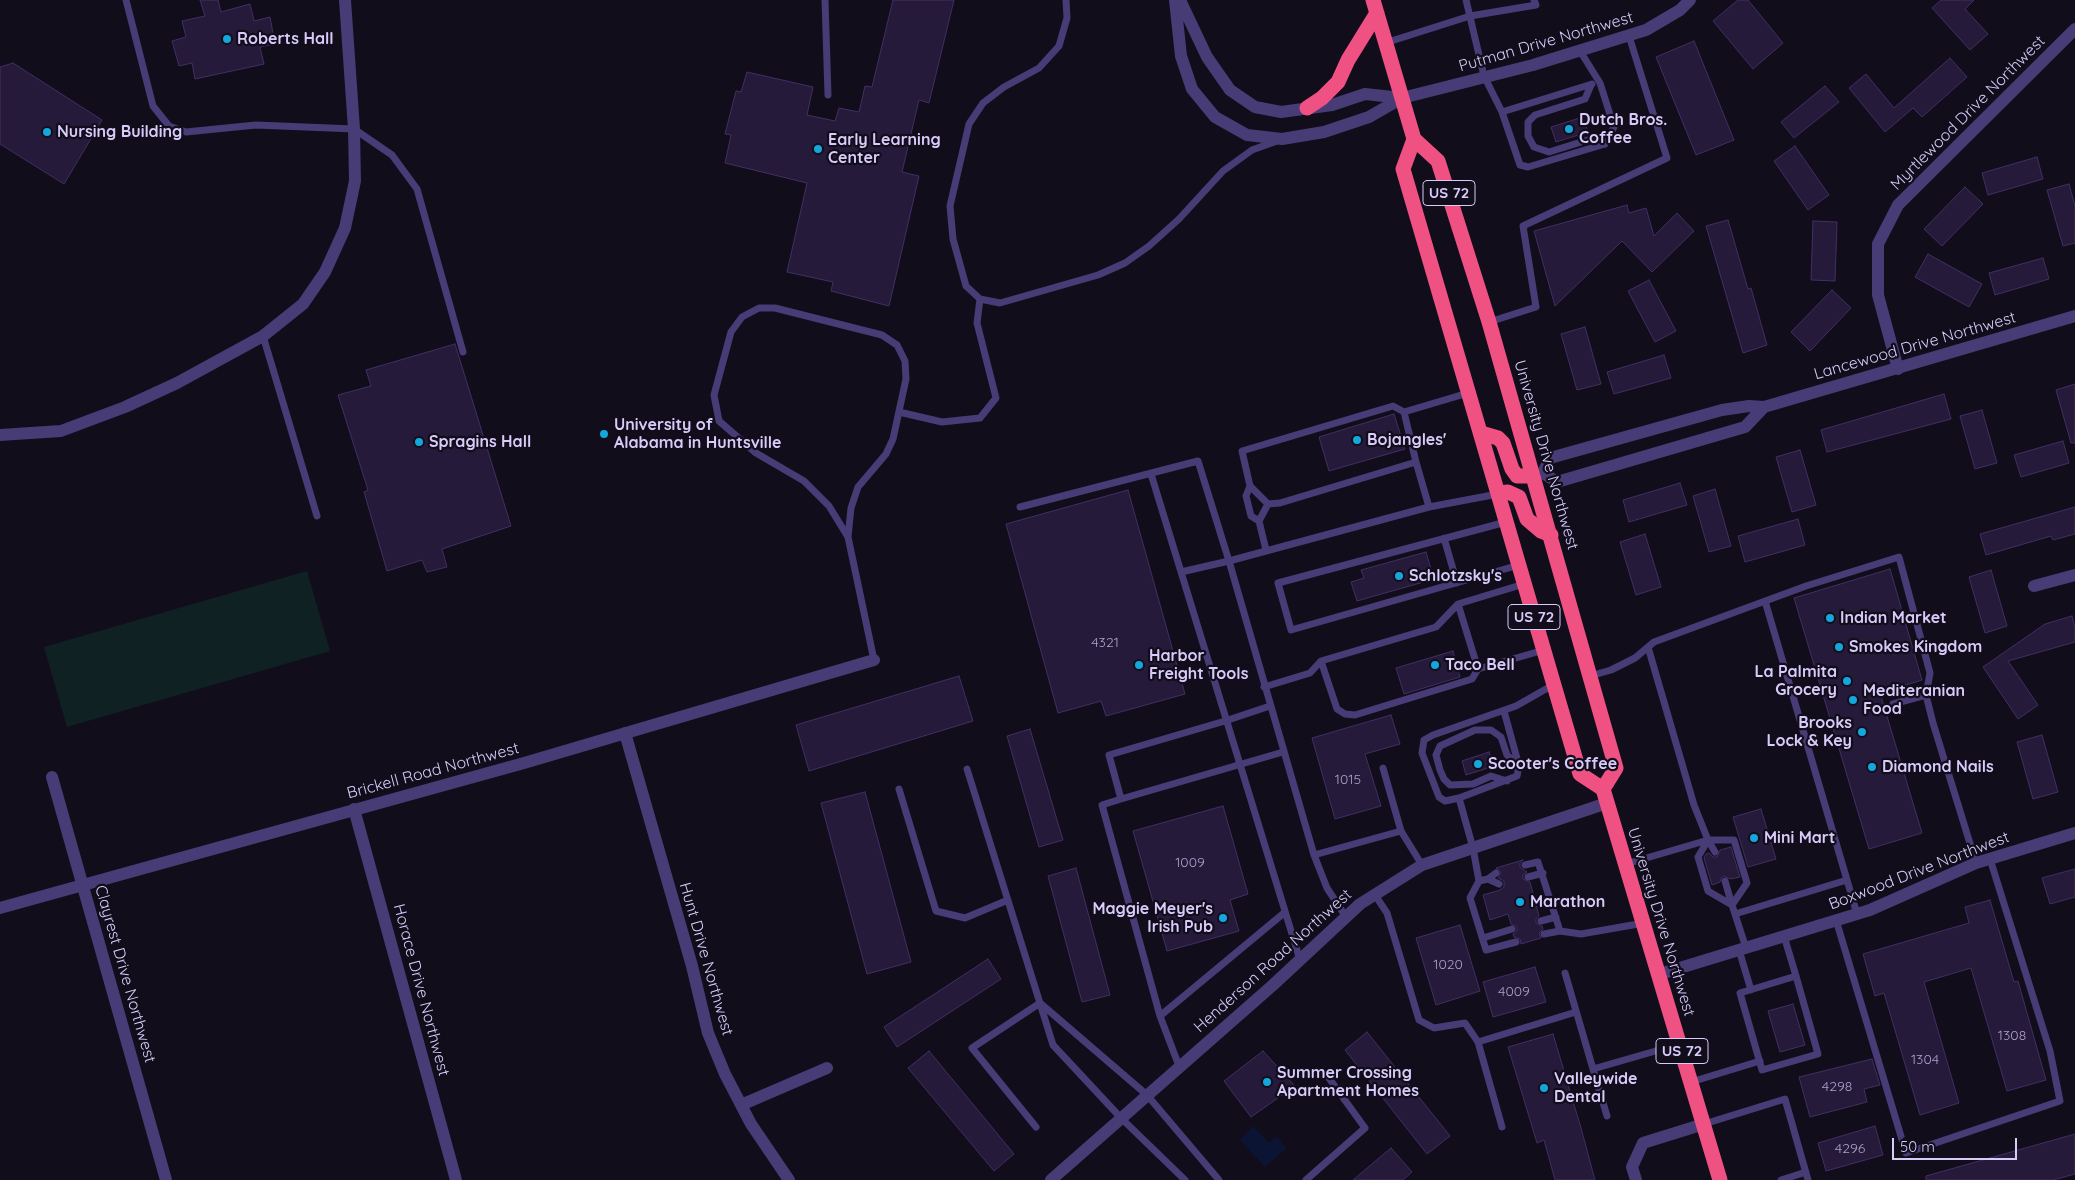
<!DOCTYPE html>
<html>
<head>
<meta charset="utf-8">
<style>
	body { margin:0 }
	#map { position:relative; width:2075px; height:1180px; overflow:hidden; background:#110d1b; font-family:Quicksand,sans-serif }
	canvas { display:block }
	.scale { position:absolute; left:1892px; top:1138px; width:125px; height:22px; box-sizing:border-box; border:2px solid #d8cbfa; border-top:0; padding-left:6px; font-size:15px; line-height:18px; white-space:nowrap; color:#d8cbfa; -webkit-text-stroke:4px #110d1b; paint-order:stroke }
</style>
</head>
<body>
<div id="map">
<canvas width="2075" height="1180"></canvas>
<div class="scale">50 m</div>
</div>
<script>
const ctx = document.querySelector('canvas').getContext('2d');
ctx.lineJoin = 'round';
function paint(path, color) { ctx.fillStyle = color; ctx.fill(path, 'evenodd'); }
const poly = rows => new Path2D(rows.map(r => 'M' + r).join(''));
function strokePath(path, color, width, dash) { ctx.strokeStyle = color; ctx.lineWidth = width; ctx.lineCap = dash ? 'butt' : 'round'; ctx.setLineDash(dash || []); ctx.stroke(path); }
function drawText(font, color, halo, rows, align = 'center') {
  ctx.font = font + ' Quicksand,sans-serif'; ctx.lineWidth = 4.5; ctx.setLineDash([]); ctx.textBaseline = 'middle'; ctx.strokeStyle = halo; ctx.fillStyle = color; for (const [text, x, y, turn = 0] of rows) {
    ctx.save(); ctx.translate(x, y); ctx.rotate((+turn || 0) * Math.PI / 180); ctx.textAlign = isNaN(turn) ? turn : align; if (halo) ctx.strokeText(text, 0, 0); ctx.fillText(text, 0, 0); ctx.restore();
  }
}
const green = poly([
	[307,571,330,651,67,727,44,647]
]);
const water = poly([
	[1253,1126,1268,1142,1277,1137,1286,1147,1286,1149,1265,1167,1240,1140]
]);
const building = poly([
	[200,0,218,0,221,12,250,4,254,21,270,17,275,44,260,47,264,64,195,79,192,63,179,66,172,41,186,37,182,21,205,16,200,0],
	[893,0,954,0,929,103,919,100,902,172,919,176,889,306,831,291,833,282,787,272,807,183,725,163,731,135,725,134,736,91,741,92,747,72,813,87,807,115,835,121,839,108,859,112,865,86,872,87,893,0],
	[1738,0,1748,0,1783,43,1753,69,1713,21,1738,0],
	[1941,0,1974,0,1965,9,1988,34,1970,50,1932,8,1941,0],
	[1694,41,1734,140,1696,155,1656,57,1694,41],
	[1950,58,1967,77,1922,117,1913,108,1885,132,1849,88,1866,74,1894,108,1950,58],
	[13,63,102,120,64,184,0,144,0,67,13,63],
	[1825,86,1839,102,1794,138,1781,122,1825,86],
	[1583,117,1588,132,1556,142,1551,127,1583,117],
	[1795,146,1829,195,1808,210,1774,161,1795,146],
	[2037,157,2043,179,1988,195,1982,173,2037,157],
	[2069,184,2075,206,2075,243,2063,246,2047,190,2069,184],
	[1965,187,1983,204,1942,246,1924,229,1965,187],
	[1627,205,1629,213,1646,208,1654,236,1677,213,1694,231,1652,272,1622,241,1555,306,1534,231,1627,205],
	[1728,220,1748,289,1751,288,1767,345,1743,353,1706,226,1728,220],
	[1813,221,1837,222,1835,281,1811,280,1813,221],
	[1928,254,1982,284,1969,307,1915,277,1928,254],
	[2043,258,2049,279,1995,295,1989,273,2043,258],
	[1649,280,1676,331,1655,342,1628,291,1649,280],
	[1832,290,1851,308,1810,351,1791,332,1832,290],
	[1585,327,1601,384,1577,390,1561,334,1585,327],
	[455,344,511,526,442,549,447,567,427,572,422,560,387,571,364,492,368,490,338,395,371,386,366,370,455,344],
	[1664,355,1671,378,1614,394,1607,372,1664,355],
	[2075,384,2075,443,2071,443,2056,390,2075,384],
	[1944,394,1951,419,1827,452,1821,430,1944,394],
	[1982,410,1997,463,1975,469,1960,416,1982,410],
	[1394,414,1405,449,1329,471,1319,437,1394,414],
	[2063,441,2069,463,2021,477,2014,455,2063,441],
	[1800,450,1816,505,1792,512,1776,457,1800,450],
	[1680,483,1687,505,1629,522,1623,500,1680,483],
	[1715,489,1731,546,1709,552,1693,496,1715,489],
	[1128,490,1185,694,1106,716,1101,701,1058,713,1006,524,1128,490],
	[2075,507,2075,534,2053,540,2051,536,1986,555,1980,534,2075,507],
	[1798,519,1805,545,1745,562,1738,536,1798,519],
	[1645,534,1661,587,1636,595,1620,542,1645,534],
	[1426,552,1434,579,1357,601,1351,582,1364,578,1361,570,1426,552],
	[1890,569,1922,680,1880,693,1922,833,1869,849,1794,598,1890,569],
	[1991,570,2007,626,1985,633,1969,577,1991,570],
	[2072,616,2075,628,2075,642,2008,661,2038,705,2018,719,1983,667,2045,624,2072,616],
	[1453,651,1460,677,1404,694,1396,668,1453,651],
	[959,676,973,721,809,771,796,725,959,676],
	[1391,715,1400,744,1365,754,1381,806,1335,819,1312,738,1391,715],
	[1030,729,1063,840,1039,847,1007,736,1030,729],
	[2042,735,2058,792,2033,799,2017,742,2042,735],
	[1489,752,1494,766,1466,775,1462,761,1489,752],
	[865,792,911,962,867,974,821,803,865,792],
	[1223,806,1248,894,1230,900,1239,931,1167,951,1133,831,1223,806],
	[1761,809,1776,859,1748,867,1733,817,1761,809],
	[1731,847,1740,877,1730,879,1724,876,1721,878,1720,882,1712,885,1704,858,1706,854,1709,853,1713,857,1717,857,1720,850,1731,847],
	[1523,860,1520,863,1520,867,1527,872,1523,875,1523,879,1530,882,1539,916,1536,919,1536,923,1542,926,1543,929,1539,933,1541,938,1521,944,1520,939,1514,937,1513,934,1517,931,1517,927,1511,924,1508,914,1490,920,1483,895,1500,890,1504,887,1504,881,1498,878,1501,872,1496,868,1523,860],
	[1076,868,1110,995,1082,1002,1048,876,1076,868],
	[2075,869,2075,897,2050,904,2042,878,2075,869],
	[1990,900,2014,982,2018,981,2046,1080,2007,1091,1971,968,1924,982,1959,1103,1920,1115,1884,993,1875,996,1863,954,1969,923,1965,907,1990,900],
	[1460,925,1480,991,1436,1005,1416,938,1460,925],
	[988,959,1001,979,897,1047,884,1027,988,959],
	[1535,967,1546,1002,1493,1017,1483,982,1535,967],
	[1793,1004,1805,1045,1780,1052,1768,1011,1793,1004],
	[1367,1032,1450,1136,1427,1154,1345,1050,1367,1032],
	[1553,1034,1581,1128,1595,1180,1555,1180,1544,1140,1537,1143,1508,1047,1553,1034],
	[929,1051,1014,1154,994,1171,908,1068,929,1051],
	[1263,1051,1295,1086,1251,1117,1224,1081,1263,1051],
	[1872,1059,1880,1085,1864,1089,1867,1102,1810,1117,1799,1077,1872,1059],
	[1875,1126,1883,1155,1826,1171,1818,1143,1875,1126],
	[2075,1134,2075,1174,2053,1180,1926,1180,1926,1176,2075,1134],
	[1391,1148,1412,1172,1403,1180,1353,1180,1391,1148]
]);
const lane = poly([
	[126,0,153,106,169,126,186,132,256,125,354,129,392,155,417,189,463,352],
	[825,0,828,95],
	[1066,0,1067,18,1059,46,1039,68,1004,87,983,103,969,124,950,206,953,239,966,286,980,299,1000,303,1098,275,1125,263,1149,246,1179,219,1223,171,1252,150,1277,141],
	[1466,0,1484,76,1502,112,1520,165,1528,167,1605,144,1614,127,1600,83,1580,51],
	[1385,43,1470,16,1536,5,1534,0],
	[1591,85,1585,99,1535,115,1528,122,1528,136,1534,147,1549,152,1594,138,1605,144],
	[1502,112,1592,84],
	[1489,322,1536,307,1523,226,1667,158,1629,36],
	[263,336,317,516],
	[899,412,942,422,980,418,996,398,977,323,980,299],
	[1404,412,1416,462,1280,503,1268,504,1250,486,1242,451,1393,406,1404,412,1468,393],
	[1416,462,1429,507],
	[1151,474,1300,960],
	[1250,486,1246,496,1251,516,1259,521,1266,550],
	[1020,507,1198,461,1229,561,1181,572],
	[1259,521,1268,504],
	[1506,522,1278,583,1291,630,1519,565],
	[848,537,829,506,804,481,756,453,719,421,714,395,731,332,742,317,759,308,775,308,882,335,897,345,905,361,906,379,893,439,886,454,858,487,851,508,848,537,874,660],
	[1444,538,1457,583],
	[1765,601,1857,914],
	[1458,604,1478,669],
	[1648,647,1694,805,1708,840],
	[1321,661,1337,709,1345,714,1355,715,1472,679,1478,669,1544,650],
	[1590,676,1611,670,1635,658,1654,642,1806,586,1899,557,1930,673,1926,695,1933,723,1976,863],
	[1264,687,1310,673,1321,661,1436,627,1458,604,1524,584],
	[1893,704,1926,695],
	[1270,706,1225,721,1109,755,1121,799,1283,752],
	[1504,711,1519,766,1517,776,1459,798,1445,801,1439,797,1422,753,1424,740,1433,735,1516,706,1553,685],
	[1383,768,1401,831],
	[967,769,1053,1045,1121,1118,1185,1180],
	[1507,781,1491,776,1473,784,1450,785,1444,779,1440,770,1436,755,1440,746,1475,730,1491,730,1501,737,1507,755,1519,766],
	[899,789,936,911,965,918,1008,900],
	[1459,798,1473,848,1479,881,1470,898,1486,950,1516,942],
	[1121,799,1102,805,1160,1016],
	[1708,840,1698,857,1708,891,1732,905,1746,948],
	[1715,852,1708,840,1734,840,1747,883,1732,905,1725,881],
	[1314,855,1401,831,1422,865],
	[1626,864,1708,840],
	[1525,865,1538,862,1560,931],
	[1528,877,1543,873],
	[1488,879,1499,884],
	[1479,881,1488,879,1496,873],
	[1375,895,1387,913,1419,1020,1434,1028,1465,1023,1478,1042],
	[1735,914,1847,880],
	[1346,917,1327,888,1314,855,1229,561,1429,507,1498,494],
	[1836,920,1906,1153,2060,1101,2050,1051,1990,859],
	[1541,921,1556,917],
	[1544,934,1560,931,1581,934,1644,923],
	[1784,936,1796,976],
	[1483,938,1512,929],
	[1739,950,1751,990],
	[1565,973,1593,1069,1680,1044],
	[1796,976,1818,1054,1762,1070,1740,993,1796,976],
	[1179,1066,1160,1016,1284,913],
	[1593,1069,1607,1116],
	[1691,1082,1760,1061],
	[1704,1124,1785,1099,1808,1180],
	[1036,1127,972,1048,1040,1003,1147,1095,1219,1180],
	[1502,1127,1478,1042,1576,1012],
	[1306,1180,1365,1128,1326,1074],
	[1781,1180,1806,1172]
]);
const street = poly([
	[1175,0,1181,56,1192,89,1215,117,1247,135,1282,139,1324,132,1369,117,1402,98,1533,65,1646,30,1680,10,1690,0],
	[1180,0,1207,57,1230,90,1255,107,1281,112,1332,105,1365,94,1402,98],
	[1898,369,1878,295,1878,244,1898,205,2075,29],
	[0,435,61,431,125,407,177,383,263,336,303,304,325,272,345,228,355,181,354,129,345,0],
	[1543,473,1550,458,1722,410,1749,406,1764,407,2075,316],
	[1535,475,1543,473,1557,482,1745,427,1764,407],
	[2034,586,2075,575],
	[625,733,692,966,708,1033,725,1074,751,1124,789,1180],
	[52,777,166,1180],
	[354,809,456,1180],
	[0,908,524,763,874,660],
	[1660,974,1870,910,1976,863,2075,833],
	[741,1105,827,1068],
	[1051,1180,1273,985,1360,904,1422,865,1607,803],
	[1636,1180,1632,1167,1643,1143,1704,1124]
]);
const highway = poly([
	[1373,0,1414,139,1438,161,1489,322,1616,768,1603,789],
	[1307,108,1322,98,1338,82,1348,60,1377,13],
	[1414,139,1403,169,1580,774,1603,789,1720,1180],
	[1481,433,1498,438,1503,443,1512,469,1517,476,1533,476],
	[1499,493,1508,492,1519,497,1527,519,1541,531,1551,535]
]);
const markers = [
	[227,39,5,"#15a7dc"],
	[1569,129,5,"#15a7dc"],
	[47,132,5,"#15a7dc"],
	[818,149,5,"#15a7dc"],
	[604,434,5,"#15a7dc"],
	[1357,440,5,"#15a7dc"],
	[419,442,5,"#15a7dc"],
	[1399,576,5,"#15a7dc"],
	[1830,618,5,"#15a7dc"],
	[1839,647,5,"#15a7dc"],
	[1139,665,5,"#15a7dc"],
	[1435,665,5,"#15a7dc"],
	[1847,681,5,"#15a7dc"],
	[1853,700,5,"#15a7dc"],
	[1862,732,5,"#15a7dc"],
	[1478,764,5,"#15a7dc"],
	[1872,767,5,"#15a7dc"],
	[1754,838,5,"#15a7dc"],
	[1520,902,5,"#15a7dc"],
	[1223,918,5,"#15a7dc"],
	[1267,1082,5,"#15a7dc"],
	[1544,1088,5,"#15a7dc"]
];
const numberNames = [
	["4321",1105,643],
	["1015",1348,780],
	["1009",1190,863],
	["1020",1448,965],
	["4009",1514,992],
	["1308",2012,1036],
	["1304",1925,1060],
	["4298",1837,1087],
	["4296",1850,1149]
];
const shields = [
	[1449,193,52],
	[1534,617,52],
	[1682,1051,52]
];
const shieldNames = [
	["US 72",1449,193],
	["US 72",1534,617],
	["US 72",1682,1051]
];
const poiNames = [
	["Roberts Hall",237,39],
	["Dutch Bros.",1579,120],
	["Coffee",1579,138],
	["Nursing Building",57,132],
	["Early Learning",828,140],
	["Center",828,158],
	["University of",614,425],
	["Alabama in Huntsville",614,443],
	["Bojangles'",1367,440],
	["Spragins Hall",429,442],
	["Schlotzsky's",1409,576],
	["Indian Market",1840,618],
	["Smokes Kingdom",1849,647],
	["Harbor",1149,656],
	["Freight Tools",1149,674],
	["Taco Bell",1445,665],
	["La Palmita",1837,672,"right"],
	["Grocery",1837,690,"right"],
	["Mediteranian",1863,691],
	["Food",1863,709],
	["Brooks",1852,723,"right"],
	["Lock & Key",1852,741,"right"],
	["Scooter's Coffee",1488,764],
	["Diamond Nails",1882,767],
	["Mini Mart",1764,838],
	["Marathon",1530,902],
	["Maggie Meyer's",1213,909,"right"],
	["Irish Pub",1213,927,"right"],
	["Summer Crossing",1277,1073],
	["Apartment Homes",1277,1091],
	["Valleywide",1554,1079],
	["Dental",1554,1097]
];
const streetNames = [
	["Putman Drive Northwest",1546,42,-16],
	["Myrtlewood Drive Northwest",1968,113,-45],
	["Lancewood Drive Northwest",1915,346,-16],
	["University Drive Northwest",1546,455,74],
	["Brickell Road Northwest",433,771,-15],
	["Boxwood Drive Northwest",1919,871,-21],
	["University Drive Northwest",1661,922,73],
	["Hunt Drive Northwest",706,959,74],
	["Henderson Road Northwest",1273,961,-42],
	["Clayrest Drive Northwest",125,974,74],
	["Horace Drive Northwest",421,990,75]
];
paint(green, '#102124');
paint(water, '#0c1434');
paint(building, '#261a3a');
strokePath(building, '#422f63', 1);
strokePath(lane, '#473c75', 7);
strokePath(street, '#473c75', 12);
strokePath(highway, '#ef5183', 15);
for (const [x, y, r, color] of markers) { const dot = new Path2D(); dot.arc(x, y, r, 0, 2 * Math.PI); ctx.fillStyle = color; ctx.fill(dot); strokePath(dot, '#110d1b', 2); }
drawText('14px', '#ac9fca', null, numberNames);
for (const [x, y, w] of shields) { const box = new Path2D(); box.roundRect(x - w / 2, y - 12.5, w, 25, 4); ctx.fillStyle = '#110d1b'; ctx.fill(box); strokePath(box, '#d8cbfa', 1); }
drawText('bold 15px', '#d8cbfa', null, shieldNames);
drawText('bold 16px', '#d8cbfa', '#110d1b', poiNames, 'left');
drawText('16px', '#d8cbfa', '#110d1b', streetNames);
</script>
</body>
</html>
